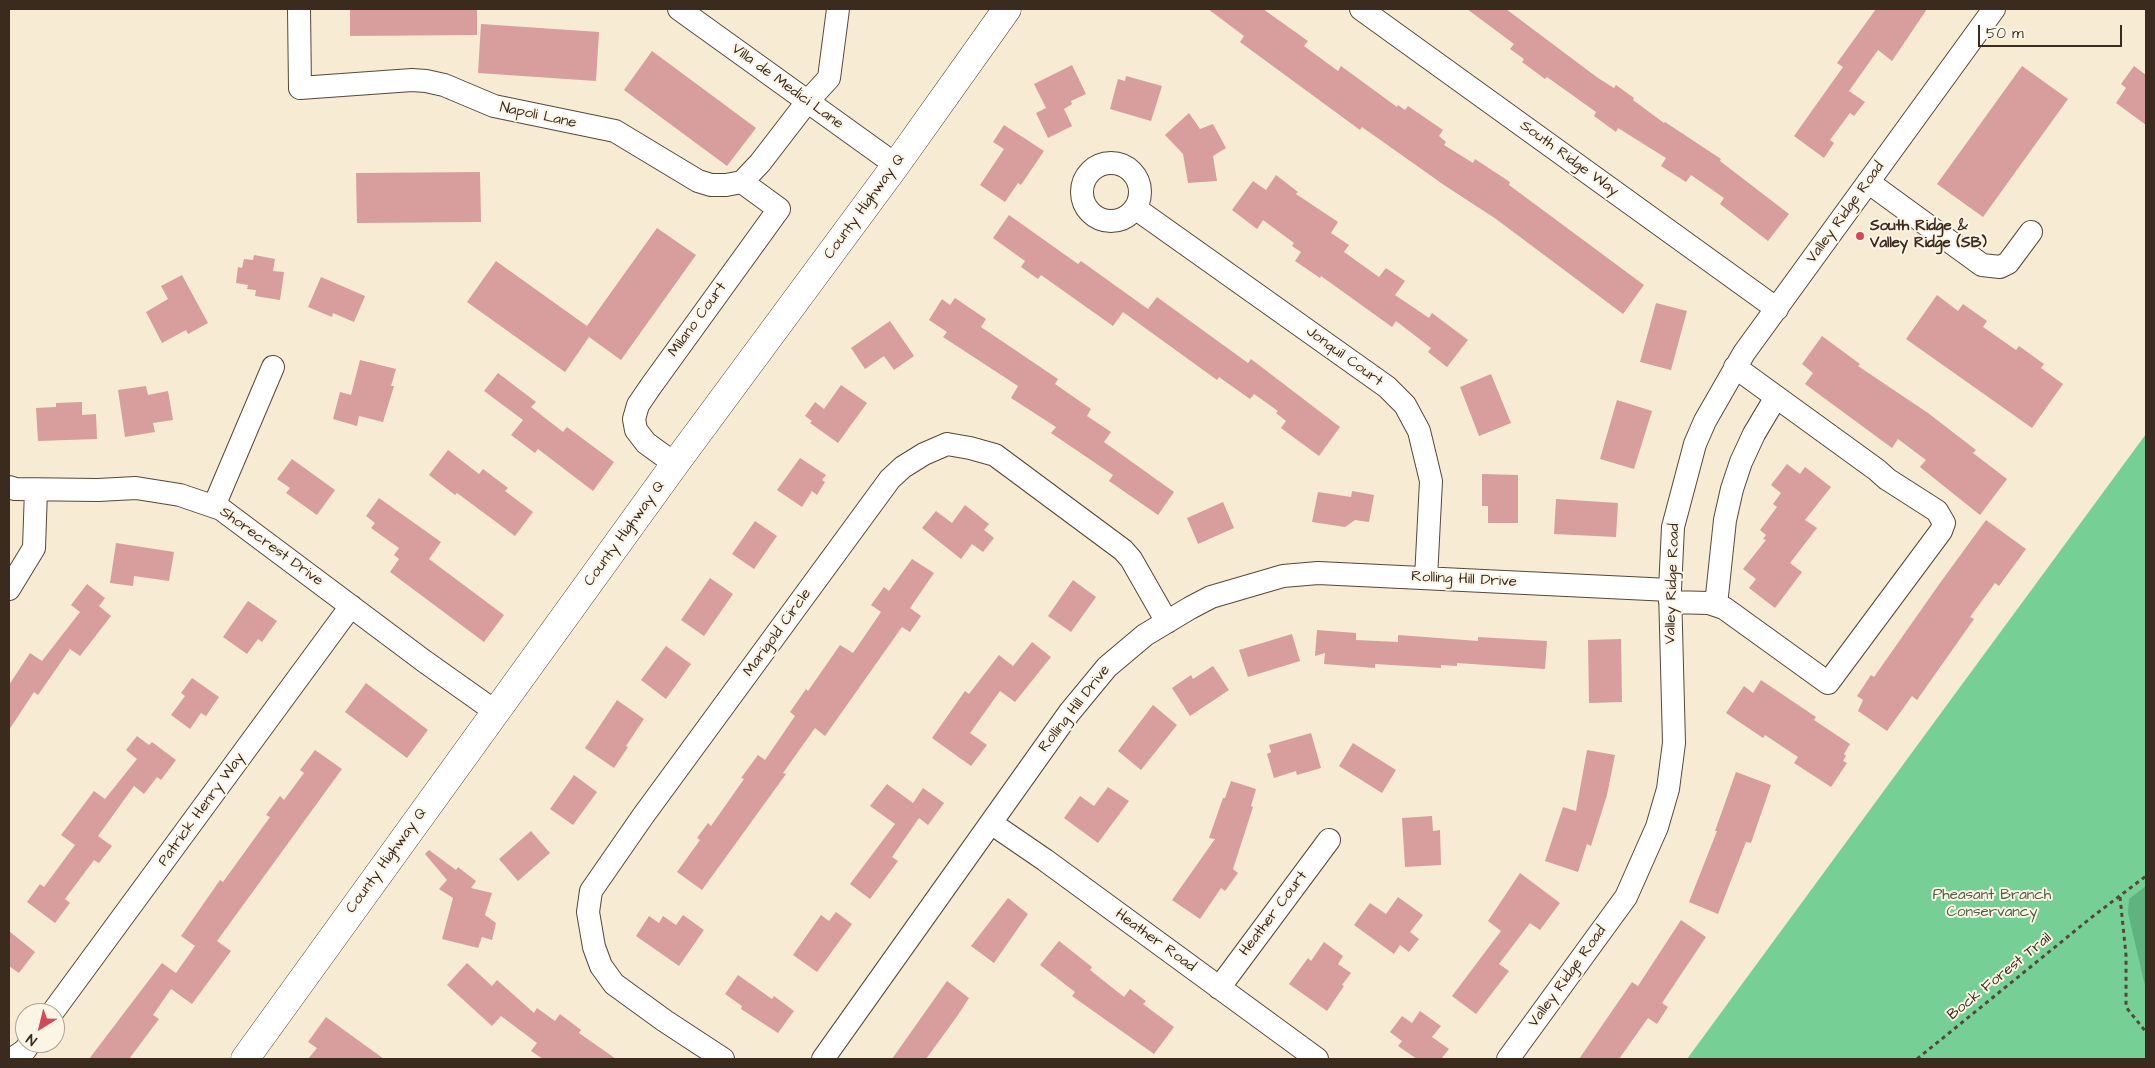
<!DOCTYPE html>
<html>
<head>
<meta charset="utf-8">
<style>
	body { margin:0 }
	#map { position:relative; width:2155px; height:1068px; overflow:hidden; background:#f7ebd3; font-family:"Architects Daughter",sans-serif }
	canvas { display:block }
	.frame { position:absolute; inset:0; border:10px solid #3b2a1e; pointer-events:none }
	.north { position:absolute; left:15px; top:1003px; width:50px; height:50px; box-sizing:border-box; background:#fcf5e5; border:1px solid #afa495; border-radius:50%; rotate:216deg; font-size:14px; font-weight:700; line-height:20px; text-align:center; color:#3b2a1e }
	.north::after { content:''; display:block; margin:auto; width:18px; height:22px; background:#d1495b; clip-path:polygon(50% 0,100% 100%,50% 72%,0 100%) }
	.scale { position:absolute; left:1978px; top:25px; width:144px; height:22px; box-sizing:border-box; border:2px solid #3b2a1e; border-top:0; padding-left:6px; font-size:15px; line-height:18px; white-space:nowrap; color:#3b2a1e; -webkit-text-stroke:4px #fcf5e5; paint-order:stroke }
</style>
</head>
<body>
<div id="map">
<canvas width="2155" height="1068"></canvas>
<div class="frame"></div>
<div class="north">N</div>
<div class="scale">50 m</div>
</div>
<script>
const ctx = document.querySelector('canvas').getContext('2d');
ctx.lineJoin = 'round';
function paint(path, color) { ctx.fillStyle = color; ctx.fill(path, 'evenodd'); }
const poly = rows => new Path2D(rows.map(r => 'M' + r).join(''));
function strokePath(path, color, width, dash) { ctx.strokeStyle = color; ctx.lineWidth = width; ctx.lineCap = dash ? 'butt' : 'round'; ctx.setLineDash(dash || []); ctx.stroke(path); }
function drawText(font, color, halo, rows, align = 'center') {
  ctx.font = font + ' "Architects Daughter",sans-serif'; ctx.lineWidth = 4; ctx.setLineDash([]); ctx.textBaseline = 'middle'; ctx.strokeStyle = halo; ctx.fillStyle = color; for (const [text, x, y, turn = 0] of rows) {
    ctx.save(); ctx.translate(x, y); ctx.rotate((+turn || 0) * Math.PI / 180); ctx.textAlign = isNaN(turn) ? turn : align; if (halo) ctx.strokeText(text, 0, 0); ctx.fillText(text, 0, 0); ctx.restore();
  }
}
const green = poly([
	[2146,434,2146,1059,1687,1059,1963,683]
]);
const forest = poly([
	[2146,886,2146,990,2128,913,2129,899]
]);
const building = poly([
	[350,9,477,9,477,35,350,36],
	[1208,9,1263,9,1308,41,1304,46,1338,71,1341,66,1397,107,1398,105,1405,110,1408,106,1443,130,1439,136,1446,142,1444,145,1473,163,1475,159,1510,182,1509,185,1644,285,1623,314,1496,219,1444,185,1362,127,1360,130,1240,42,1244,36],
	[1467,9,1506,9,1598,78,1614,88,1616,85,1634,98,1633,100,1664,123,1665,122,1721,159,1720,161,1789,214,1768,241,1720,204,1724,198,1691,175,1686,182,1661,166,1666,158,1618,128,1616,132,1594,116,1596,112,1547,77,1545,79,1522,62,1524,59,1510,49,1514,44],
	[1876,9,1927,9,1892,61,1878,50,1849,91,1865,102,1854,116,1850,113,1830,140,1834,143,1824,158,1794,136,1843,67,1837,63],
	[481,24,599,32,596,81,478,73],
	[652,51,756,128,727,166,624,90],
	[1072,65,1086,94,1071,101,1072,104,1064,109,1072,126,1048,138,1036,113,1046,108,1034,84],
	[2022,66,2068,99,1983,217,1937,184],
	[2134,66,2146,75,2146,125,2116,103,2126,88,2121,84],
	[1126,76,1162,86,1151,121,1110,109,1118,79,1125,81],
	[1189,113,1200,129,1213,124,1226,148,1213,156,1217,181,1188,183,1183,154,1165,135],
	[1004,125,1044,151,1021,185,1018,183,1005,202,980,185,1004,149,993,142],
	[480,172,481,222,357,223,356,173],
	[1276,175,1298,192,1296,194,1338,222,1331,233,1349,245,1344,252,1379,277,1386,268,1405,281,1395,295,1429,318,1432,313,1468,340,1447,367,1428,352,1431,348,1396,321,1392,327,1321,276,1320,278,1295,261,1301,252,1292,246,1294,243,1263,220,1257,229,1232,210,1253,181,1266,190],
	[1009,215,1078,264,1081,261,1148,309,1157,297,1248,363,1251,359,1340,427,1319,456,1281,428,1286,421,1276,413,1278,411,1254,394,1250,399,1219,377,1217,380,1123,312,1113,326,1041,275,1038,279,1021,267,1025,261,993,238],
	[657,228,696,255,621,360,589,337,565,372,467,302,496,261,587,326],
	[254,255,275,259,273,271,284,272,280,300,255,296,256,290,247,289,248,285,236,283,238,267,242,268,244,259,253,260],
	[182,275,208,323,188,334,186,330,162,343,146,312,168,299,161,286],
	[321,277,365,296,354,322,333,313,332,317,308,307],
	[1937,295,1958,311,1963,304,1987,321,1983,327,2016,350,2019,346,2044,364,2041,368,2063,384,2032,428,1906,339],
	[955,298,986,319,981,327,1058,379,1055,384,1091,409,1087,416,1111,432,1104,442,1174,492,1158,515,1109,481,1113,475,1051,433,1056,427,1011,398,1018,386,943,337,947,332,929,320,942,299,950,305],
	[1656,303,1687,311,1671,370,1640,362],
	[890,321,914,356,894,370,884,356,865,369,851,348],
	[1822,336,1860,364,1858,366,1928,413,1976,450,1973,453,2007,479,1980,515,1920,467,1926,460,1898,439,1892,448,1805,384,1813,373,1802,364],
	[360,360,396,369,391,386,394,386,383,422,359,416,357,426,333,419,340,392,351,395],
	[498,373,536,402,531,407,563,432,567,427,614,462,593,491,538,449,535,453,511,435,523,420,484,391],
	[1491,374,1511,423,1479,436,1460,387],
	[841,385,867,403,838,443,810,423,812,421,805,416,815,402,824,409],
	[146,386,148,395,168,391,173,420,153,423,155,432,125,437,118,390],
	[1617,400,1652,411,1634,469,1600,459],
	[82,402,82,415,96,414,97,439,38,441,36,408,56,407,56,403],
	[448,450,479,474,483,469,508,488,505,491,533,512,515,536,457,493,455,495,429,475],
	[800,458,826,475,822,480,825,482,817,495,812,491,802,507,777,490],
	[292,459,335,490,317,515,286,493,290,488,277,479],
	[1787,464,1800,474,1805,467,1831,487,1805,520,1817,528,1790,563,1802,572,1775,608,1749,588,1756,579,1743,569,1766,540,1763,539,1766,535,1760,530,1777,507,1773,504,1781,493,1771,485],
	[1482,474,1518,475,1518,523,1488,523,1488,506,1482,506],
	[1352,491,1374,495,1369,522,1355,520,1345,527,1312,522,1318,492,1351,497],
	[379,498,441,542,429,559,504,615,484,642,390,572,399,559,394,555,399,548,371,528,375,523,366,516],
	[1556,499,1618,503,1616,537,1554,534],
	[1223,502,1234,528,1198,544,1187,518],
	[965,505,989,524,984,530,994,538,983,552,972,544,961,559,922,528,936,511,952,523],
	[1986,520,2026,549,1999,586,1995,583,1970,617,1974,619,1917,700,1912,696,1887,731,1858,711,1863,700,1857,696,1871,675,1874,677,1940,583],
	[755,521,777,536,754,569,732,554],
	[116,543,174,552,169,581,134,576,133,586,110,583],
	[912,559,934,573,910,608,921,616,910,632,902,627,825,736,815,728,783,773,786,774,702,890,677,872,700,840,697,838,708,823,711,826,744,779,741,778,758,755,765,760,795,716,790,712,806,689,808,691,840,645,853,653,881,612,871,605,884,587,889,591],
	[710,578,733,594,704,636,681,620],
	[1073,580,1096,597,1071,632,1048,616],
	[87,584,105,598,99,606,111,616,80,656,70,649,38,695,34,692,9,730,9,685,30,653,42,661,80,612,71,605],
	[248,601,277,621,262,642,258,639,247,654,223,637],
	[1317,630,1356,633,1356,640,1398,642,1398,635,1478,641,1478,637,1547,641,1545,669,1457,663,1457,666,1441,665,1441,668,1375,664,1375,668,1324,664,1325,653,1315,656],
	[1292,634,1300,661,1248,677,1239,650],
	[1621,639,1622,702,1589,703,1588,640],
	[1032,642,1051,657,1015,702,1000,691,970,733,987,745,971,766,932,738,965,691,969,694,999,655,1013,666],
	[666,646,691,664,666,699,641,680],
	[1213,666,1229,690,1190,716,1172,688,1191,675,1193,679],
	[192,678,219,697,206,716,201,713,190,729,171,715,185,696,181,693],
	[1761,680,1816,717,1814,720,1850,744,1844,754,1846,756,1843,761,1847,763,1831,787,1794,763,1798,757,1765,735,1763,738,1726,713,1744,686,1753,693],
	[366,683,428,730,407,758,345,712],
	[617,700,644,719,626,746,628,747,614,768,585,748],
	[1153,705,1177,725,1141,770,1118,751],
	[1311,733,1321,768,1297,775,1296,771,1274,778,1267,754,1271,752,1269,745],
	[137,736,149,745,152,742,176,760,161,780,157,777,144,794,134,786,98,836,112,846,99,863,94,860,65,899,70,903,55,923,27,902,40,884,44,887,75,845,61,835,94,791,105,799,137,759,126,750],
	[1353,743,1396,770,1382,793,1339,766],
	[315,750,342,769,217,941,231,951,192,1004,171,989,153,1015,159,1019,129,1059,89,1059,162,963,176,973,195,946,181,936,220,880,223,882,270,817,266,815,280,796,284,800,304,773,300,770],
	[1587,750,1615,755,1607,795,1591,846,1587,844,1578,872,1545,861,1563,807,1576,811],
	[1736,772,1771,785,1751,843,1746,842,1718,914,1689,902,1717,831,1715,831],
	[574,775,597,792,573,825,550,809],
	[1231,781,1256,789,1251,806,1253,807,1233,869,1238,873,1225,891,1221,888,1200,919,1172,900,1215,839,1209,838,1223,798,1225,798],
	[887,784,913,803,923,788,944,803,928,825,919,818,892,857,898,861,870,899,850,884,895,824,870,806],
	[1108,787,1129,801,1098,843,1064,818,1080,796,1094,806],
	[1432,816,1433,831,1440,830,1441,865,1405,867,1402,818],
	[531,831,550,853,518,881,499,859],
	[429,850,456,870,458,867,476,881,471,888,492,893,485,915,496,923,492,940,482,937,478,948,442,939,453,898,439,889,447,880,425,854],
	[1520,873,1560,903,1540,930,1530,923,1499,964,1509,971,1476,1014,1452,996,1501,931,1488,921],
	[1398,897,1423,915,1410,932,1419,939,1409,952,1400,945,1394,954,1354,925,1370,903,1386,914],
	[1008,898,1028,914,994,963,971,946],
	[836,912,852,924,817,972,793,955,821,915,829,921],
	[683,915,704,930,679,966,636,936,649,916,659,923,663,916,676,925],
	[1681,920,1706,937,1662,1003,1668,1007,1657,1024,1648,1018,1619,1059,1579,1059,1632,982,1638,986],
	[9,931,35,952,19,973,9,966],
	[1059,941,1092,967,1090,970,1124,997,1130,989,1146,1001,1143,1004,1174,1027,1154,1054,1072,996,1075,992,1040,965],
	[1324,942,1343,956,1338,964,1351,973,1342,985,1344,986,1327,1011,1289,984,1308,958,1311,961],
	[467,963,492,986,497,980,534,1013,537,1008,555,1021,560,1014,581,1030,579,1033,616,1059,543,1059,531,1051,537,1043,501,1016,492,1026,447,985],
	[738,975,772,999,774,996,794,1011,778,1033,741,1009,742,1006,725,994],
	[947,981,969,998,958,1015,926,1059,892,1059],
	[1420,1011,1441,1026,1432,1037,1449,1049,1441,1059,1417,1059,1398,1046,1402,1041,1390,1032,1402,1016,1412,1023],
	[326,1017,384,1059,308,1059,317,1048,308,1042]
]);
const path = poly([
	[2120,897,2126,955,2126,1007,2146,1032],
	[1917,1059,2092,917,2146,876]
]);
const minor = poly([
	[299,9,300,88,412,80,426,81,444,85,494,106,615,131,698,181,711,185,726,185,742,182,760,163,807,102,829,78,838,9],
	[679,9,896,165],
	[1361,9,1777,309],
	'1082 192a29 29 0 1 1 58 0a29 29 0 1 1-58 0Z',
	[1868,182,1982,265,2000,267,2008,263,2031,232],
	[1135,208,1387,387,1405,405,1419,431,1431,481,1426,578],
	[675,464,646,443,636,430,634,419,638,405,651,386,779,209,742,182],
	[9,487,15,489,98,490,136,488,180,495,221,509,424,661,496,712],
	[214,506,273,367],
	[9,589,34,548,36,490],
	[1670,602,1709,603,1724,608,1828,683,1941,531,1944,523,1937,511,1887,479,1877,470,1735,367],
	[1716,605,1725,520,1732,489,1741,462,1754,434,1776,397],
	[991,823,1045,860,1317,1059],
	[1219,988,1329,840],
	[52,1013,351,606],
	[12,1059,25,1050,30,1043],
	[723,1059,665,1021,614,984,601,966,594,947,588,912,591,891,643,816,890,479,903,467,924,454,947,444,970,448,995,455,1123,550,1131,559,1167,622],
	[823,1059,1069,713,1107,667,1145,635,1190,608,1211,597,1283,576,1318,573,1670,590],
	[1508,1059,1626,897,1657,827,1668,789,1674,743,1670,590,1673,527,1695,444,1705,421,1744,353,1994,9]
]);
const major = poly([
	[245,1059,675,464,896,165,1007,9]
]);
const markers = [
	[1860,236,5,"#d1495b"]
];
const streetNames = [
	["Villa de Medici Lane",787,87,36],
	["Napoli Lane",538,116,12],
	["South Ridge Way",1569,159,36],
	["County Highway Q",865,207,-54],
	["Valley Ridge Road",1846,213,-54],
	["Milano Court",698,320,-54],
	["Jonquil Court",1344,357,36],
	["County Highway Q",625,534,-54],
	["Shorecrest Drive",271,547,36],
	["Rolling Hill Drive",1464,580,3],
	["Valley Ridge Road",1673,584,-88],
	["Marigold Circle",778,633,-54],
	["Rolling Hill Drive",1075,709,-52],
	["Patrick Henry Way",202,810,-54],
	["County Highway Q",387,861,-54],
	["Heather Court",1274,914,-53],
	["Heather Road",1155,941,36],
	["Valley Ridge Road",1568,977,-54],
	["Bock Forest Trail",2000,977,-39]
];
const poiNames = [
	["South Ridge &",1870,227],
	["Valley Ridge (SB)",1870,244]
];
const parkNames = [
	["Pheasant Branch",1992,896],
	["Conservancy",1992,913]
];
paint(green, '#76d096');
paint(forest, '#60b27f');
paint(building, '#d79e9d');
strokePath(minor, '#574739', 24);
strokePath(major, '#574739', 29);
strokePath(path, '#574739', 3, [4, 4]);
strokePath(minor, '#fff', 22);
strokePath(major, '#fff', 28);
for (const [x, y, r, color] of markers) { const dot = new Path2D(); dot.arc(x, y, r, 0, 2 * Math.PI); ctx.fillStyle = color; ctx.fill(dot); strokePath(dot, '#fcf5e5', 2); }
drawText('15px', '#3b2a1e', '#fcf5e5', streetNames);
drawText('bold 15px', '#3b2a1e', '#fcf5e5', poiNames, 'left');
drawText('15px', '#4d5c42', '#fcf5e5', parkNames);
</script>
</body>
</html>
